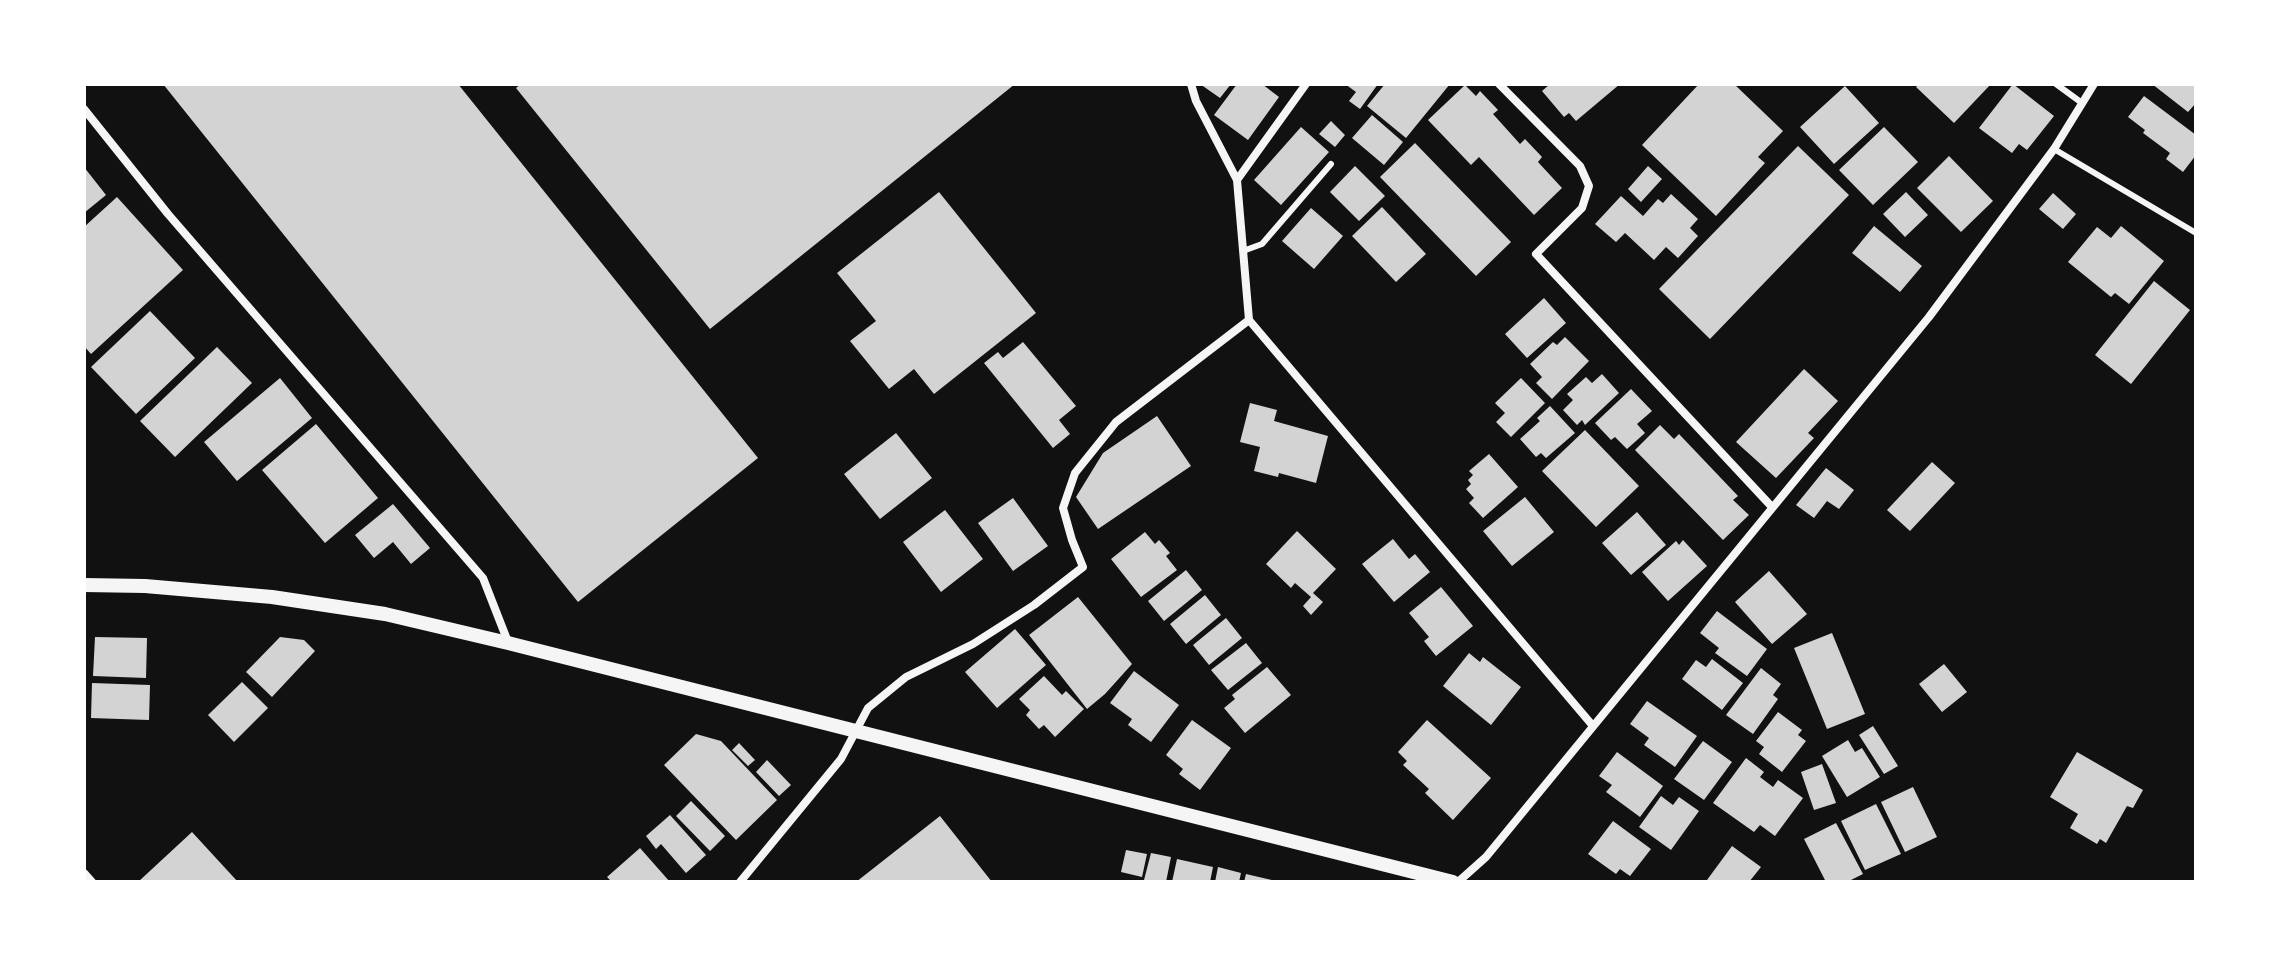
<!DOCTYPE html>
<html>
<head>
<meta charset="utf-8">
<style>
	body { margin:0 }
	#map { position:relative; width:2280px; height:966px; overflow:hidden; background:#111; font-family:"Work Sans",sans-serif }
	canvas { display:block }
	.frame { position:absolute; inset:0; border:86px solid #fff; pointer-events:none }
</style>
</head>
<body>
<div id="map">
<canvas width="2280" height="966"></canvas>
<div class="frame"></div>
</div>
<script>
const ctx = document.querySelector('canvas').getContext('2d');
ctx.lineJoin = 'round';
function paint(path, color) { ctx.fillStyle = color; ctx.fill(path, 'evenodd'); }
const poly = rows => new Path2D(rows.map(r => 'M' + r).join(''));
function strokePath(path, color, width, dash) { ctx.strokeStyle = color; ctx.lineWidth = width; ctx.lineCap = dash ? 'butt' : 'round'; ctx.setLineDash(dash || []); ctx.stroke(path); }
const building = poly([
	[163,84,458,84,758,458,578,602],
	[521,84,1015,84,710,329,516,88],
	[1200,84,1231,84,1220,98],
	[1237,84,1262,84,1279,97,1248,140,1214,115],
	[1345,84,1378,84,1360,109,1349,101,1356,92],
	[1385,84,1450,84,1406,138,1367,106],
	[1550,84,1620,84,1576,121,1569,113,1564,117,1542,91],
	[1699,84,1734,84,1783,131,1758,157,1765,163,1716,216,1642,145],
	[1919,84,1991,84,1954,123,1916,87],
	[2013,84,2054,116,2027,150,2019,144,2012,153,1979,128],
	[2152,84,2196,84,2196,103,2188,112],
	[1465,85,1476,96,1480,91,1498,110,1493,114,1520,144,1525,139,1542,157,1538,162,1562,188,1534,215,1479,157,1471,165,1428,120],
	[1845,86,1879,123,1834,164,1800,127],
	[2144,96,2196,135,2196,155,2183,172,2166,159,2170,153,2143,133,2145,130,2128,117],
	[1372,115,1403,142,1384,165,1352,138],
	[1331,121,1345,135,1335,147,1319,134],
	[1301,127,1329,152,1281,205,1254,180],
	[1884,127,1918,162,1873,205,1839,170],
	[1415,143,1511,242,1476,276,1380,177],
	[1798,146,1849,195,1710,339,1659,289],
	[1949,156,1993,201,1961,232,1917,188],
	[1355,166,1385,196,1359,221,1330,192],
	[1648,166,1662,179,1641,202,1628,189],
	[84,167,106,195,84,213],
	[939,192,1036,313,934,394,914,369,889,389,850,341,876,321,837,273],
	[1906,192,1928,215,1905,237,1883,214],
	[2053,193,2076,214,2063,229,2039,209],
	[1671,194,1698,219,1690,228,1698,236,1678,258,1666,247,1654,260,1625,233,1616,242,1595,224,1621,196,1643,216,1658,199,1663,203],
	[117,197,183,270,91,354,84,346,84,227],
	[1382,207,1426,254,1396,282,1352,236],
	[1311,208,1343,236,1314,269,1282,241],
	[1874,226,1922,266,1900,292,1852,253],
	[2121,226,2164,261,2129,304,2115,293,2111,297,2068,262,2097,227,2111,238],
	[2154,281,2190,310,2131,384,2095,355],
	[1544,298,1566,323,1527,358,1505,334],
	[150,311,195,358,136,414,91,367],
	[1565,337,1589,361,1552,399,1536,383,1542,377,1530,364,1553,342,1557,345],
	[1023,342,1076,406,1059,420,1070,434,1053,448,984,363,998,352,1003,358],
	[217,347,252,383,175,457,140,421],
	[1804,369,1838,401,1808,433,1814,438,1776,478,1736,442],
	[1602,374,1619,393,1585,425,1582,420,1577,425,1563,410,1573,400,1567,394,1586,377,1592,383],
	[280,378,312,418,237,481,204,442],
	[1521,378,1545,403,1511,437,1496,422,1505,413,1495,403],
	[1631,389,1652,411,1637,424,1645,433,1627,449,1615,437,1611,440,1595,423],
	[1250,403,1277,410,1274,421,1328,436,1316,483,1279,473,1278,477,1254,471,1260,447,1240,442],
	[1550,406,1575,433,1546,458,1541,453,1536,457,1520,439,1540,421,1537,418],
	[1157,416,1191,466,1098,529,1076,497,1103,453],
	[316,424,378,498,325,543,262,470],
	[1660,425,1674,439,1679,434,1738,496,1733,500,1749,515,1723,540,1635,450],
	[1585,430,1639,486,1596,527,1542,471],
	[896,433,932,478,880,519,844,474],
	[1489,454,1518,487,1483,518,1469,503,1474,498,1466,489,1471,484,1468,480,1473,475,1469,471],
	[1932,462,1955,483,1910,531,1887,510],
	[1826,468,1854,490,1839,509,1827,501,1814,518,1796,505],
	[1525,497,1554,532,1512,566,1483,531],
	[1013,498,1048,546,1013,571,978,523],
	[393,504,430,548,411,564,393,542,374,558,355,535],
	[945,510,983,559,941,592,903,542],
	[1637,512,1666,545,1631,575,1602,543],
	[1297,531,1336,569,1313,593,1323,602,1311,615,1303,606,1311,597,1295,583,1291,588,1266,564],
	[1145,532,1155,544,1159,540,1170,553,1166,556,1177,570,1141,597,1111,559],
	[1393,539,1409,559,1415,554,1430,572,1394,602,1362,564],
	[1683,540,1707,566,1668,601,1642,572,1676,541,1679,545],
	[1186,570,1202,590,1164,621,1148,601],
	[1769,571,1807,614,1772,644,1735,602],
	[1441,587,1473,626,1436,656,1424,641,1429,637,1409,613],
	[1205,595,1221,615,1186,644,1170,624],
	[1078,597,1132,664,1105,694,1087,709,1029,635],
	[1717,611,1767,649,1747,676,1715,653,1719,648,1700,633],
	[1226,618,1242,638,1209,665,1193,645],
	[1015,629,1046,665,997,708,965,672],
	[1832,633,1865,714,1827,729,1794,648],
	[95,637,147,638,146,678,93,676],
	[280,637,304,640,315,651,272,697,246,672],
	[1246,643,1262,663,1228,690,1211,670],
	[1469,653,1480,662,1483,657,1521,687,1491,725,1443,686],
	[1712,659,1743,683,1722,710,1682,679,1696,660,1706,667],
	[1944,664,1967,692,1942,712,1919,684],
	[1267,667,1291,695,1245,733,1224,708,1235,699,1232,695],
	[1761,668,1781,684,1773,695,1778,699,1753,734,1726,715],
	[1134,671,1179,705,1151,742,1128,725,1132,719,1110,703],
	[1044,676,1062,695,1066,691,1084,709,1055,737,1044,725,1039,729,1026,715,1030,710,1019,699],
	[242,682,268,708,234,742,208,715],
	[92,683,150,685,149,720,91,718],
	[1647,701,1697,736,1675,767,1644,745,1649,738,1630,724],
	[1778,712,1802,730,1798,735,1806,741,1782,772,1759,754,1764,747,1756,741],
	[1192,720,1231,748,1200,790,1179,774,1183,769,1166,755],
	[1427,720,1491,778,1453,820,1425,793,1429,789,1403,765,1407,761,1398,752],
	[1873,726,1898,766,1884,774,1859,735],
	[696,734,721,741,777,800,736,840,664,765],
	[1848,740,1855,752,1862,748,1880,777,1847,797,1822,756],
	[1703,741,1732,762,1704,800,1674,779],
	[739,743,755,760,748,766,732,750],
	[1617,752,1663,786,1640,817,1606,792,1612,785,1599,776],
	[2077,752,2143,790,2133,808,2127,806,2106,843,2100,839,2097,844,2070,828,2078,814,2050,797],
	[1746,758,1764,772,1760,777,1773,787,1778,780,1803,798,1775,836,1760,825,1754,832,1713,803],
	[767,760,791,785,779,796,756,772],
	[1822,764,1836,803,1814,810,1801,772],
	[1913,787,1937,837,1905,852,1881,802],
	[1661,796,1673,805,1679,797,1699,811,1671,850,1639,827],
	[691,801,725,836,710,851,676,816],
	[1876,804,1901,854,1865,870,1841,821],
	[670,815,706,855,686,873,661,844,656,849,646,836],
	[940,816,992,882,856,882],
	[1613,821,1651,849,1630,876,1620,869,1616,874,1588,854],
	[1836,823,1863,874,1847,882,1826,882,1804,839],
	[192,832,238,882,138,882],
	[1732,846,1761,867,1749,882,1709,882,1707,880],
	[640,848,670,882,612,882,607,877],
	[1126,850,1147,854,1142,877,1121,872],
	[1151,853,1171,857,1166,882,1144,880],
	[1177,859,1213,867,1210,882,1172,882],
	[1218,867,1241,873,1239,882,1215,882],
	[1246,874,1276,881,1276,882,1244,882]
]);
const service = poly([
	[2056,84,2082,103],
	[2054,149,2196,233],
	[1243,251,1262,244,1331,164]
]);
const minor = poly([
	[1499,84,1580,166,1589,186,1582,208,1536,254,1772,507],
	[84,109,168,214,483,578,508,642],
	[1237,180,1306,84],
	[1249,320,1593,726],
	[84,873,92,882],
	[740,882,841,759,868,708,906,677,973,644,1034,605,1083,567,1072,540,1063,508,1075,473,1116,422,1249,320,1237,180,1196,101,1191,84],
	[1458,882,1486,857,1929,317,2054,149,2094,84]
]);
const tertiary = poly([
	[84,585,145,586,272,597,385,614,508,643,1453,882]
]);
paint(building, '#d3d3d3');
strokePath(service, '#f5f5f5', 6);
strokePath(minor, '#f5f5f5', 8);
strokePath(tertiary, '#f5f5f5', 14);
</script>
</body>
</html>
